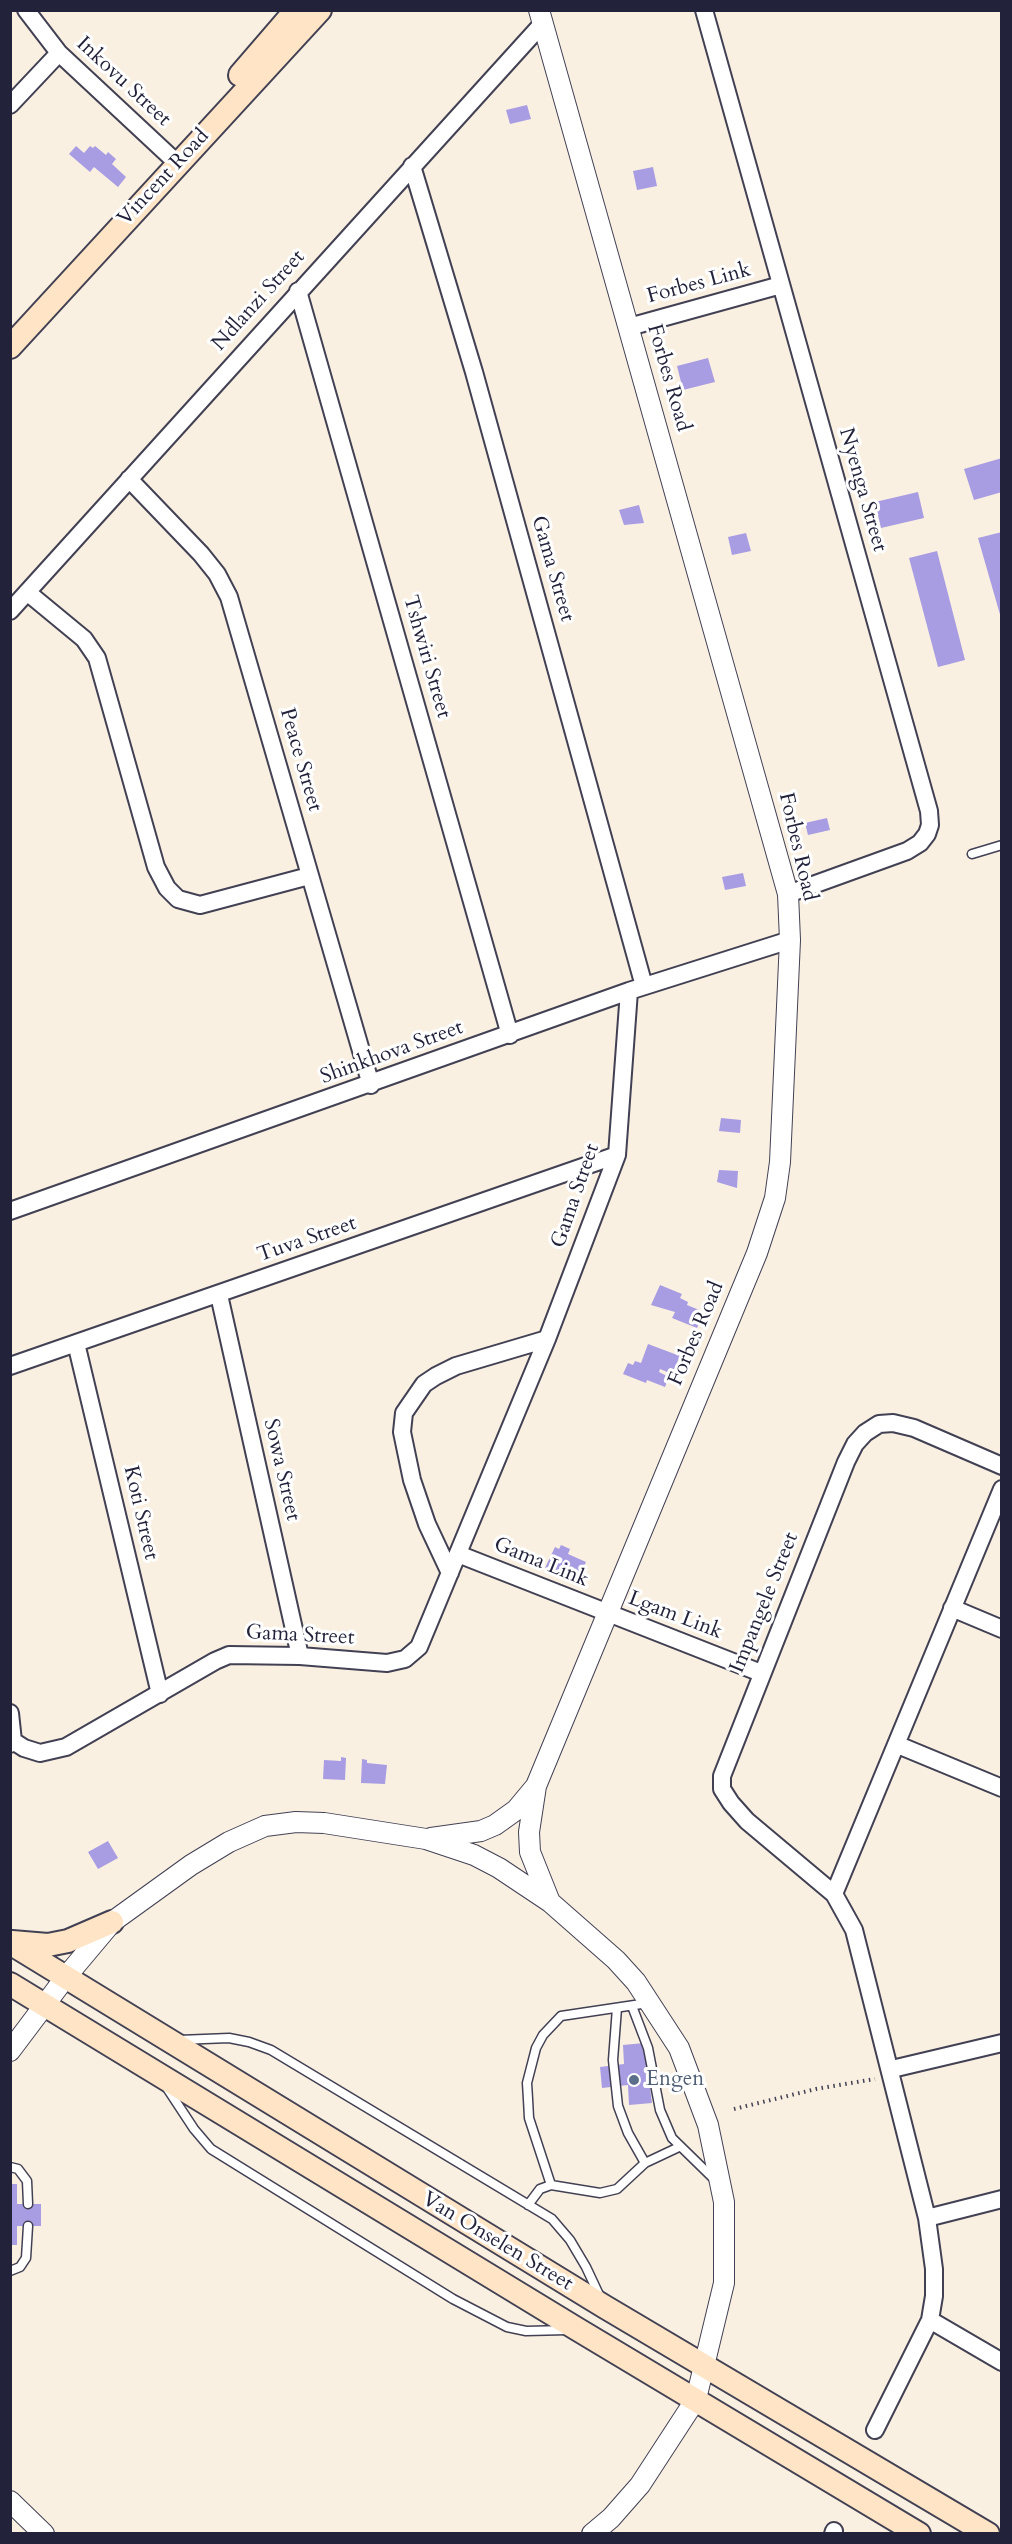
<!DOCTYPE html>
<html>
<head>
<meta charset="utf-8">
<style>
	body { margin:0 }
	#map { position:relative; width:1012px; height:2544px; overflow:hidden; background:#faf0e2; font-family:Cardo,serif }
	canvas { display:block }
	.frame { position:absolute; inset:0; border:12px solid #22223b; pointer-events:none }
</style>
</head>
<body>
<div id="map">
<canvas width="1012" height="2544"></canvas>
<div class="frame"></div>
</div>
<script>
const ctx = document.querySelector('canvas').getContext('2d');
ctx.lineJoin = 'round';
function paint(path, color) { ctx.fillStyle = color; ctx.fill(path, 'evenodd'); }
const poly = rows => new Path2D(rows.map(r => 'M' + r).join(''));
function strokePath(path, color, width, dash) { ctx.strokeStyle = color; ctx.lineWidth = width; ctx.lineCap = dash ? 'butt' : 'round'; ctx.setLineDash(dash || []); ctx.stroke(path); }
function drawText(font, color, halo, rows, align = 'center') {
  ctx.font = font + ' Cardo,serif'; ctx.lineWidth = 6; ctx.setLineDash([]); ctx.textBaseline = 'middle'; ctx.strokeStyle = halo; ctx.fillStyle = color; for (const [text, x, y, turn = 0] of rows) {
    ctx.save(); ctx.translate(x, y); ctx.rotate((+turn || 0) * Math.PI / 180); ctx.textAlign = isNaN(turn) ? turn : align; if (halo) ctx.strokeText(text, 0, 0); ctx.fillText(text, 0, 0); ctx.restore();
  }
}
const building = poly([
	[527,105,531,119,510,124,506,110],
	[76,146,84,153,90,146,93,148,95,146,106,155,108,152,116,159,112,164,126,177,118,187,94,167,90,172,69,154],
	[653,167,657,186,637,190,633,171],
	[708,358,715,382,683,390,677,366],
	[1002,458,1002,492,974,500,964,469],
	[918,492,924,518,881,528,875,502],
	[639,505,644,523,624,525,619,510],
	[1002,532,1002,618,1001,618,978,538],
	[746,533,751,551,732,555,728,537],
	[937,551,965,660,938,667,909,558],
	[827,818,830,830,808,835,805,823],
	[743,873,746,886,725,890,722,877],
	[721,1118,741,1120,740,1133,719,1131],
	[719,1170,738,1171,737,1188,717,1182],
	[660,1285,682,1294,680,1298,688,1302,687,1305,704,1312,697,1328,672,1318,675,1312,651,1305],
	[648,1344,680,1356,672,1374,660,1369,659,1372,669,1377,665,1387,647,1380,646,1383,623,1374,628,1363,633,1365,635,1361,641,1363],
	[561,1545,570,1549,568,1554,586,1562,577,1581,545,1568,555,1547,559,1549],
	[341,1757,346,1758,345,1780,323,1779,324,1760,341,1761],
	[362,1759,367,1760,367,1763,387,1765,385,1784,361,1783],
	[108,1841,118,1858,98,1869,88,1852],
	[644,2043,652,2103,629,2105,628,2085,602,2088,600,2067,624,2064,623,2045],
	[10,2184,17,2184,17,2204,41,2204,41,2226,17,2226,17,2245,10,2245]
]);
const path = poly([
	[734,2109,816,2089,875,2079]
]);
const service = poly([
	[972,854,1002,845],
	[632,2006,648,2048,660,2110,672,2138,714,2179],
	[617,2008,613,2060,618,2106,628,2133,645,2163],
	[179,2040,229,2038,249,2042,271,2050,552,2219,570,2240,586,2267,601,2299],
	[167,2088,194,2129,211,2149,453,2299,507,2327,526,2331,567,2330],
	[10,2167,18,2169,27,2181,28,2204],
	[551,2185,529,2118,528,2099,527,2083,536,2048,543,2035,561,2016,648,2003],
	[528,2205,540,2189,551,2185,600,2193,617,2189,645,2163,679,2147],
	[10,2271,20,2267,26,2258,28,2226]
]);
const minor = poly([
	[26,10,59,53,177,163],
	[704,10,929,811,930,825,927,834,920,843,907,851,788,894],
	[10,105,59,53],
	[412,166,474,372,644,986],
	[298,291,510,1035],
	[629,327,781,285],
	[129,479,201,554,217,574,229,597,371,1085],
	[27,592,84,639,97,658,156,867,167,888,178,899,200,905,309,876],
	[10,611,543,23],
	[10,1211,629,991,790,940],
	[219,1295,300,1656],
	[76,1343,160,1694],
	[10,1366,617,1155],
	[458,1554,761,1673],
	[450,1573,427,1524,412,1480,402,1432,404,1413,424,1384,436,1376,456,1366,547,1339],
	[952,1608,1002,1629],
	[10,1713,13,1741,10,1744],
	[10,1739,24,1748,40,1753,66,1747,215,1661,229,1655,300,1656,387,1663,405,1659,419,1647,547,1339,617,1155,629,991],
	[898,1745,1002,1788],
	[834,1894,1002,1489],
	[892,2069,1002,2043],
	[927,2218,1002,2199],
	[930,2320,1002,2362],
	[875,2430,930,2320,934,2296,934,2269,927,2218,854,1930,834,1894,747,1821,731,1803,722,1789,722,1776,846,1462,855,1444,865,1433,879,1424,893,1423,914,1428,1002,1466],
	[833,2534,834,2531]
]);
const tertiary = poly([
	[539,10,788,894,790,940,780,1162,775,1198,757,1253,536,1786,529,1832,530,1852,550,1902],
	[431,1838,481,1831,495,1825,516,1810,536,1786],
	[10,2051,65,1978,112,1922,191,1865,229,1842,265,1826,296,1822,324,1823,426,1839,474,1855,499,1868,550,1902,616,1960,636,1982,679,2048,708,2125,724,2202,724,2283,696,2399,640,2485,611,2518,592,2534],
	[10,2501,44,2534]
]);
const secondary = poly([
	[240,75,296,10],
	[10,347,320,10],
	[12,1942,48,1945,68,1941,112,1922],
	[10,1943,605,2307,988,2534],
	[10,1984,577,2329,919,2534]
]);
const markers = [
	[634,2080,6,"#5c6f8a"]
];
const streetNames = [
	["Inkovu Street",123,82,43],
	["Vincent Road",164,178,-47],
	["Forbes Link",699,284,-15],
	["Ndlanzi Street",259,301,-48],
	["Forbes Road",668,378,74],
	["Nyenga Street",862,490,74],
	["Gama Street",552,569,74],
	["Tshwiri Street",426,657,74],
	["Peace Street",300,760,74],
	["Forbes Road",797,847,77],
	["Shinkhova Street",392,1053,-20],
	["Gama Street",576,1196,-71],
	["Tuva Street",307,1240,-19],
	["Forbes Road",697,1334,-67],
	["Sowa Street",281,1470,77],
	["Koti Street",140,1513,77],
	["Gama Link",541,1563,22],
	["Impangele Street",765,1603,-68],
	["Lgam Link",675,1616,21],
	["Gama Street",300,1636,3],
	["Van Onselen Street",497,2242,31]
];
const serviceNames = [
	["Engen",646,2080]
];
paint(building, '#a89ce2');
strokePath(service, '#424154', 11);
strokePath(minor, '#424154', 20);
strokePath(tertiary, '#424154', 22);
strokePath(secondary, '#424154', 26);
strokePath(path, '#424154', 4, [1.5, 4.5]);
strokePath(service, '#fff', 8);
strokePath(minor, '#fff', 16);
strokePath(tertiary, '#fff', 20);
strokePath(secondary, '#ffe4c6', 22);
for (const [x, y, r, color] of markers) { const dot = new Path2D(); dot.arc(x, y, r, 0, 2 * Math.PI); ctx.fillStyle = color; ctx.fill(dot); strokePath(dot, '#fff', 2); }
drawText('21px', '#22223b', '#fff', streetNames);
drawText('21px', '#4e5e75', '#fff', serviceNames, 'left');
</script>
</body>
</html>
